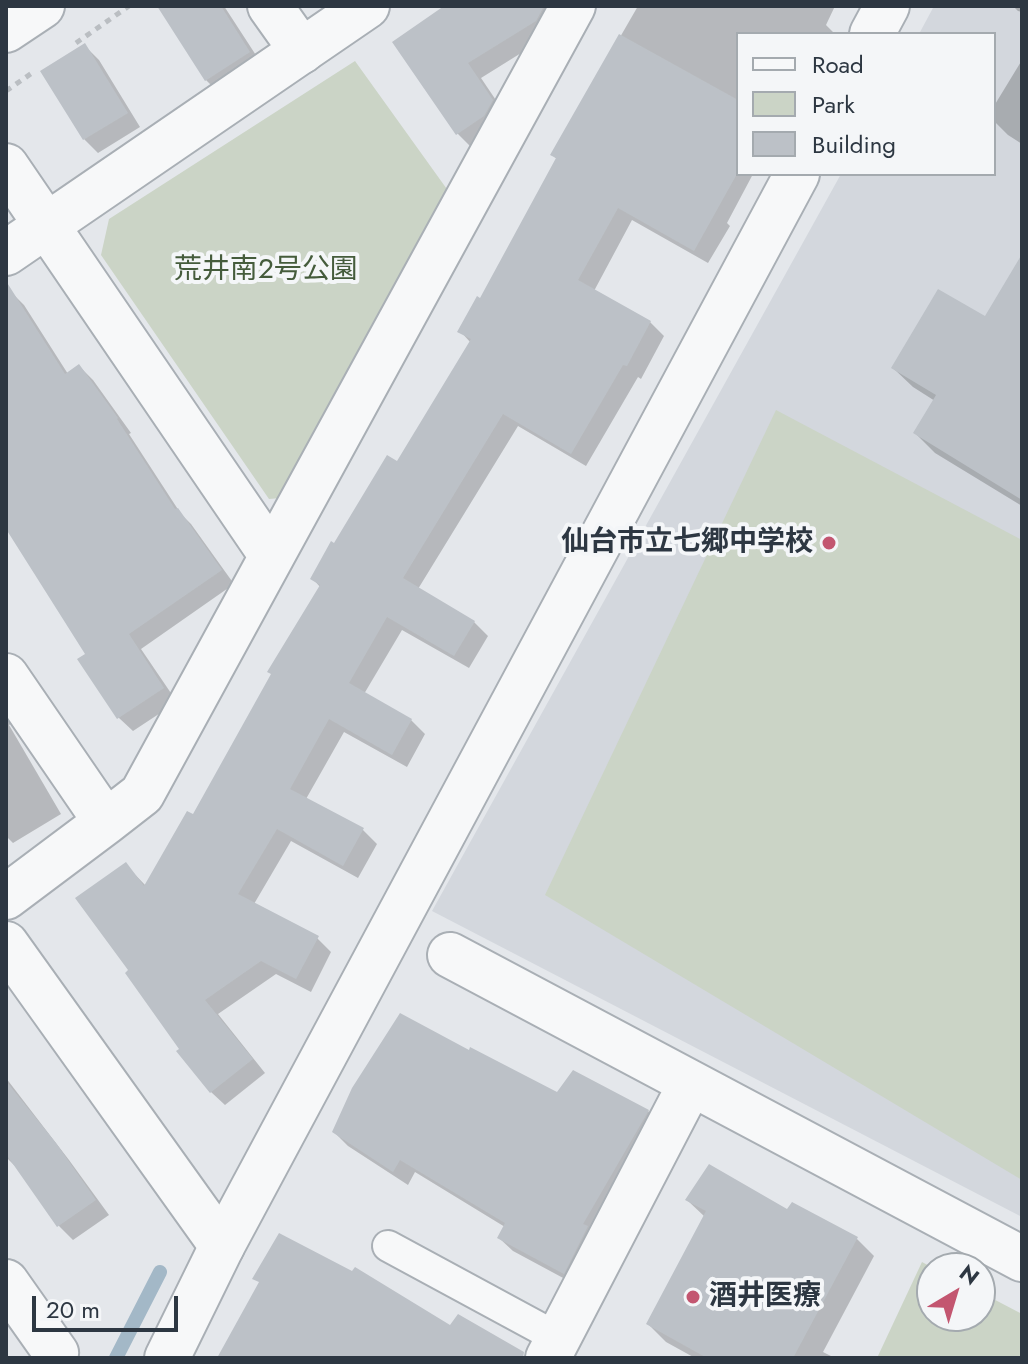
<!DOCTYPE html>
<html>
<head>
<meta charset="utf-8">
<style>
	body { margin:0 }
	#map { position:relative; width:1028px; height:1364px; overflow:hidden; background:#e4e7eb; font-family:Jost,sans-serif }
	canvas { display:block }
	.frame { position:absolute; inset:0; border:8px solid #2d3742; pointer-events:none }
	.legend { position:absolute; left:736px; top:32px; width:260px; height:144px; box-sizing:border-box; background:#f4f6f8; border:2px solid #a4aaaf; margin:0; padding:10px 14px; list-style:none; font-size:24px; color:#2d3742 }
	.legend li { display:flex; align-items:center; gap:16px; height:40px }
	.legend b { width:40px; border:2px solid #a4aaaf }
	.north { position:absolute; left:916px; top:1252px; width:80px; height:80px; box-sizing:border-box; background:#f4f6f8; border:2px solid #a4aaaf; border-radius:50%; rotate:38deg; font-size:22px; font-weight:700; line-height:32px; text-align:center; color:#2d3742 }
	.north::after { content:''; display:block; margin:auto; width:28px; height:36px; background:#c35670; clip-path:polygon(50% 0,100% 100%,50% 72%,0 100%) }
	.scale { position:absolute; left:32px; top:1296px; width:146px; height:36px; box-sizing:border-box; border:4px solid #2d3742; border-top:0; padding-left:10px; font-size:24px; line-height:28px; white-space:nowrap; color:#2d3742; -webkit-text-stroke:6px #f4f6f8; paint-order:stroke }
</style>
</head>
<body>
<div id="map">
<canvas width="1028" height="1364"></canvas>
<div class="frame"></div>
<ul class="legend">
<li><b style="height:10px;background:#f7f8f9"></b>Road</li>
<li><b style="height:22px;background:#cbd4c6"></b>Park</li>
<li><b style="height:22px;background:#bcc1c7"></b>Building</li>
</ul>
<div class="north">N</div>
<div class="scale">20 m</div>
</div>
<script>
const ctx = document.querySelector('canvas').getContext('2d');
ctx.lineJoin = 'round';
function paint(path, color) { ctx.fillStyle = color; ctx.fill(path, 'evenodd'); }
const poly = rows => new Path2D(rows.map(r => 'M' + r).join(''));
function strokePath(path, color, width, dash) { ctx.strokeStyle = color; ctx.lineWidth = width; ctx.lineCap = dash ? 'butt' : 'round'; ctx.setLineDash(dash || []); ctx.stroke(path); }
function drawText(font, color, halo, rows, align = 'center') {
  ctx.font = font + ' Jost,"Noto Sans JP",sans-serif'; ctx.lineWidth = 8; ctx.setLineDash([]); ctx.textBaseline = 'middle'; ctx.strokeStyle = halo; ctx.fillStyle = color; for (const [text, x, y, turn = 0] of rows) {
    ctx.save(); ctx.translate(x, y); ctx.rotate((+turn || 0) * Math.PI / 180); ctx.textAlign = isNaN(turn) ? turn : align; if (halo) ctx.strokeText(text, 0, 0); ctx.fillText(text, 0, 0); ctx.restore();
  }
}
const built = poly([
	[934,6,1022,6,1022,1217,432,911,841,174,994,174,994,34,919,34]
]);
const green = poly([
	[355,61,449,192,293,497,269,499,101,255,109,219],
	[776,410,1022,540,1022,1180,545,895],
	[922,1262,933,1268,932,1268,932,1316,980,1316,980,1292,1022,1314,1022,1358,877,1358]
]);
const shadow = poly([
	[171,6,224,6,263,66,220,94,206,80],
	[448,6,548,6,557,21,550,35,481,78,506,115,472,148,458,134,395,42],
	[638,6,835,6,826,25,835,34,738,34,738,174,753,174,727,223,730,226,708,263,632,220,594,291,650,322,664,336,641,379,638,377,586,466,518,426,418,589,474,622,488,636,469,668,402,630,364,694,411,720,425,734,407,767,344,732,306,799,363,830,377,844,358,878,291,841,254,904,317,938,331,952,311,992,276,974,218,1014,265,1073,225,1105,211,1092,181,1049,131,971,126,865,146,886,193,817,321,588,312,578,335,545,398,464,471,343,460,331,481,300,558,160,552,155],
	[1013,6,1022,6,1022,12,1018,11],
	[85,46,99,60,140,127,98,153,84,139],
	[1022,60,1022,144,1008,135,994,121,994,106],
	[1022,258,1022,506,935,453,915,433,935,401,913,387,893,368,985,319],
	[10,291,24,305,68,374,79,366,93,380,131,433,129,434,181,514,191,524,234,584,141,649,177,702,133,731,119,718,87,655,6,525,6,294],
	[6,717,11,724,9,725,61,814,13,843,6,836],
	[470,1052,557,1094,648,1111,662,1125,578,1286,513,1251,499,1238,505,1227,415,1172,408,1185,348,1146,334,1132],
	[6,1078,69,1160,109,1215,73,1240,59,1226,17,1168,6,1157],
	[687,1200,788,1211,856,1238,874,1256,823,1352,835,1358,695,1358,666,1342,648,1324,705,1217]
]);
const stream = poly([
	[116,1358,160,1272]
]);
const building = poly([
	[157,6,221,6,250,52,205,81],
	[444,6,544,6,536,21,468,63,493,100,484,116,456,135,392,42],
	[619,34,738,100,738,172,694,251,618,208,578,280,651,321,627,366,623,365,571,454,503,414,403,578,475,621,454,656,387,617,349,683,412,719,392,755,329,719,290,789,364,828,343,866,277,829,238,894,319,936,296,979,261,961,205,1000,253,1059,210,1093,176,1051,179,1049,125,973,128,970,75,898,126,862,144,886,187,811,193,814,271,674,267,672,320,585,310,579,331,541,334,543,387,455,397,461,471,339,457,332,477,296,480,298,556,158,550,155],
	[85,43,128,113,83,140,40,71],
	[1022,254,1022,500,913,433,936,395,891,368,938,289,985,316],
	[6,281,65,374,79,364,118,418,117,419,175,509,178,508,222,570,129,634,164,688,117,719,77,659,85,654,6,529],
	[400,1013,469,1050,470,1047,557,1092,573,1070,649,1110,583,1224,588,1226,564,1274,497,1238,505,1223,400,1160,393,1172,332,1132,352,1088],
	[6,1081,56,1143,96,1200,57,1227,6,1154],
	[709,1164,787,1209,792,1202,858,1237,793,1358,707,1358,646,1324,706,1211,685,1200],
	[279,1233,352,1271,355,1267,450,1325,458,1314,524,1352,523,1358,217,1358,259,1282,252,1279]
]);
const path = poly([
	[76,43,129,6],
	[6,91,32,73]
]);
const service = poly([
	[388,1246,558,1338]
]);
const pedestrian = poly([
	[270,6,302,51]
]);
const minor = poly([
	[872,34,887,6],
	[6,166,272,556,142,794,106,822],
	[6,253,367,6],
	[272,556,573,6],
	[6,676,106,822,6,897],
	[450,955,1022,1259],
	[6,1282,56,1353,54,1358],
	[167,1358,222,1246,797,174],
	[548,1358,691,1083]
]);
const tertiary = poly([
	[6,30,42,6],
	[6,944,222,1246]
]);
const markers = [
	[829,543,8,"#c35670"],
	[693,1297,8,"#c35670"]
];
const parkNames = [
	["荒井南2号公園",266,271]
];
const poiNames = [
	["仙台市立七郷中学校",813,543],
	["酒井医療",709,1297,"left"]
];
paint(built, '#d3d7dd');
paint(green, '#cbd4c6');
paint(shadow, '#0003');
strokePath(stream, '#a3b8c7', 14);
paint(building, '#bcc1c7');
strokePath(service, '#a9afb5', 34);
strokePath(pedestrian, '#a9afb5', 48);
strokePath(minor, '#a9afb5', 48);
strokePath(tertiary, '#a9afb5', 48);
strokePath(path, '#babec2', 5, [6, 6]);
strokePath(service, '#f7f8f9', 30);
strokePath(pedestrian, '#f7f8f9', 44);
strokePath(minor, '#f7f8f9', 44);
strokePath(tertiary, '#f7f8f9', 44);
for (const [x, y, r, color] of markers) { const dot = new Path2D(); dot.arc(x, y, r, 0, 2 * Math.PI); ctx.fillStyle = color; ctx.fill(dot); strokePath(dot, '#f4f6f8', 3); }
drawText('28px', '#455c3c', '#f4f6f8', parkNames);
drawText('bold 28px', '#2d3742', '#f4f6f8', poiNames, 'right');
</script>
</body>
</html>
